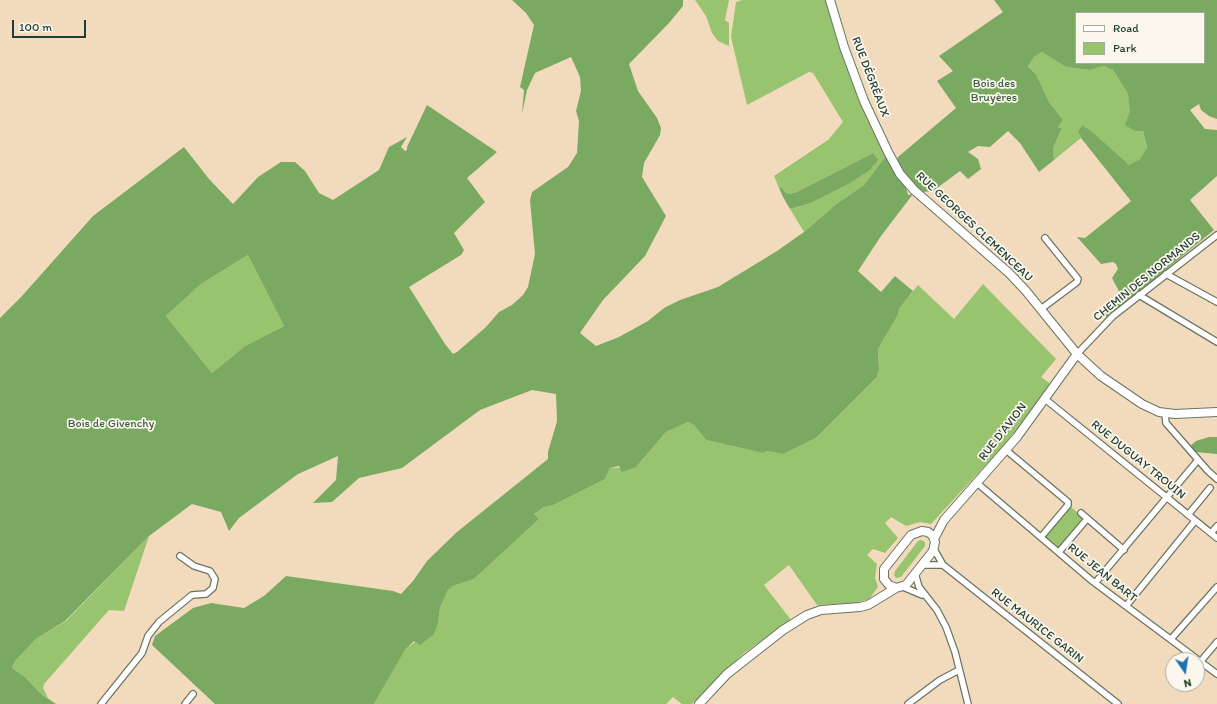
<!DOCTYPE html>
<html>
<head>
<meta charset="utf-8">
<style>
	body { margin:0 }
	#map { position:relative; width:1217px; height:704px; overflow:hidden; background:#f2dbbc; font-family:Itim,sans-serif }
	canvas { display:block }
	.legend { position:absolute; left:1075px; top:12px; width:130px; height:52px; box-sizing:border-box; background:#fbf7ec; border:1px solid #a3ada2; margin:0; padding:5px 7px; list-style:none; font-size:12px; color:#1f3d34 }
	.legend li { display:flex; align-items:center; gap:8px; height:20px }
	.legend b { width:20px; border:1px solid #a3ada2 }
	.north { position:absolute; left:1165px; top:652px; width:40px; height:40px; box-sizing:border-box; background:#fbf7ec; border:1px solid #a3ada2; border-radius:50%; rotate:167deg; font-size:11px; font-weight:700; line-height:16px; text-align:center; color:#1f3d34 }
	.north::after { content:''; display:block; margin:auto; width:14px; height:18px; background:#1f6fb2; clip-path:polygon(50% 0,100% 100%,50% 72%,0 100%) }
	.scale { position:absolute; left:12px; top:20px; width:74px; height:18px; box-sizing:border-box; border:2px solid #1f3d34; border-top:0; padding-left:5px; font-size:12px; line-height:14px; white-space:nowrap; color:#1f3d34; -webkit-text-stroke:3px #fbf7ec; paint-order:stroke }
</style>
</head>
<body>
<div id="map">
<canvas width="1217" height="704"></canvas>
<ul class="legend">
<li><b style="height:5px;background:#fff"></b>Road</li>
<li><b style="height:11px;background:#98c36f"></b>Park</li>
</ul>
<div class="north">N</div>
<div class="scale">100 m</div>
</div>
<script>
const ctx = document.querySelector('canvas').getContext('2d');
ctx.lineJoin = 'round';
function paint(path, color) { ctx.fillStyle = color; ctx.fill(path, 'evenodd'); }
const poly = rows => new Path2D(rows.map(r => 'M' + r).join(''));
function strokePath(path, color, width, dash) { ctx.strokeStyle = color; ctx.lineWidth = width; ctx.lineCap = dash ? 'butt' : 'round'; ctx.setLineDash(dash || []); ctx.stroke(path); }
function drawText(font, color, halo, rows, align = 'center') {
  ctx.font = font + ' Itim,sans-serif'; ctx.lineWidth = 3.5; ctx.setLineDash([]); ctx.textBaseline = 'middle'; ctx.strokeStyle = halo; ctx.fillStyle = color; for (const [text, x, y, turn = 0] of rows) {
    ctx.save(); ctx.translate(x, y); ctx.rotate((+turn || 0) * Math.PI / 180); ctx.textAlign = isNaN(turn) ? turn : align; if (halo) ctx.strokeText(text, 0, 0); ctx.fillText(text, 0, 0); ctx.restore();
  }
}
const green = poly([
	[695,0,729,0,725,20,729,23,729,46,718,41,712,33,706,16],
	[742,0,828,0,861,101,886,156,864,185,835,205,804,232,790,209,811,203,856,179,874,166,873,153,797,192,789,194,785,192,782,188,779,188,774,176,828,140,843,122,813,73,809,72,747,105,731,37,736,2],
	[1042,52,1066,67,1090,70,1104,66,1113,70,1128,94,1135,131,1143,131,1147,149,1140,159,1129,166,1082,125,1078,131,1081,138,1054,160,1053,148,1062,130,1058,127,1063,120,1049,102,1036,74,1028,65,1034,57],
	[248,255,284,326,245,346,212,373,166,316,201,284],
	[983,284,1056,359,1041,377,1051,384,1005,444,931,524,920,522,906,526,891,517,885,523,898,538,885,553,873,549,867,555,877,564,875,578,878,587,869,599,855,603,817,605,789,565,764,585,791,620,744,653,692,704,682,704,673,697,666,704,374,704,405,650,438,623,440,608,448,590,453,586,474,579,539,519,534,514,544,507,553,505,605,479,610,468,636,467,666,432,688,422,694,425,706,440,763,453,767,451,783,454,816,438,877,377,879,370,878,349,898,315,899,309,918,285,954,319],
	[1068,507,1071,507,1084,518,1084,521,1061,548,1057,548,1045,538,1045,535],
	[149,536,124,611,109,610,44,684,43,688,48,698,40,693,25,677,12,668,15,661,36,639,66,621],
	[921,540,925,542,925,546,901,577,896,578,894,575,895,571,918,541]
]);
const forest = poly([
	[512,0,683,0,683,6,669,23,629,64,638,91,657,118,661,128,660,135,644,163,642,177,666,216,645,256,603,300,580,333,596,346,619,337,648,321,664,308,680,300,718,287,777,251,804,232,835,205,864,185,886,156,893,170,895,170,906,187,908,195,913,194,881,236,858,271,881,292,895,276,913,291,899,309,898,315,878,349,879,370,877,377,816,438,783,454,767,451,763,453,706,440,694,425,688,422,666,432,636,467,622,472,619,466,610,468,605,479,553,505,544,507,534,514,539,519,474,579,453,586,448,590,440,608,438,623,434,634,420,645,414,641,405,650,374,704,215,704,152,645,155,636,193,608,211,603,244,608,264,596,286,576,393,591,401,594,413,581,427,561,457,532,548,459,548,452,557,421,556,394,532,390,480,410,402,468,359,478,332,502,313,503,336,480,338,456,298,474,239,518,229,531,221,512,192,504,149,536,65,621,36,639,15,661,12,668,25,677,40,693,56,704,0,704,0,318,22,296,93,216,184,147,209,179,233,204,258,177,281,162,295,162,305,171,319,193,333,200,379,170,389,147,407,137,401,147,405,151,407,150,407,147,427,105,497,152,467,178,485,202,454,233,464,250,461,255,409,287,445,344,453,354,457,352,486,327,499,312,512,305,523,295,528,287,535,254,530,200,532,192,568,167,577,153,579,121,576,111,581,91,580,77,571,57,535,73,527,90,522,114,524,90,520,87,534,25,526,13],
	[248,255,284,326,245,346,212,373,166,316,201,284],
	[994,0,1217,0,1217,119,1209,116,1201,110,1199,104,1190,110,1205,129,1217,130,1217,176,1190,200,1214,230,1107,318,1102,311,1121,295,1112,278,1118,269,1116,264,1113,262,1101,264,1077,237,1085,238,1131,201,1081,138,1078,131,1082,125,1091,131,1129,165,1140,159,1147,148,1143,131,1135,131,1125,125,1130,111,1128,94,1113,70,1104,66,1090,70,1066,67,1042,52,1034,57,1028,66,1036,74,1049,102,1063,120,1058,127,1062,129,1053,148,1054,160,1039,172,1020,143,1008,131,990,147,978,146,968,152,978,159,981,169,968,179,960,171,933,191,923,192,907,178,897,162,898,157,956,108,937,81,953,71,939,56,1003,12],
	[1076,13,1204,13,1204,63,1076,63],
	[873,153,878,160,870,170,850,183,811,203,790,209,783,197,779,188,782,188,785,192,789,194,797,192],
	[1209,437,1217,437,1217,454,1195,452,1189,447,1196,441]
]);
const street = poly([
	[1166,274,1217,302],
	[1139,295,1217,342],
	[1041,309,1077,282,1078,279,1045,238],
	[1077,354,1113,316,1217,235],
	[1045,399,1217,538],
	[1165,414,1166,423,1208,471,1217,479],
	[1006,450,1068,502,1068,505,1041,537],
	[977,483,1091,580,1217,674],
	[1081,513,1124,550],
	[1188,515,1210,488],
	[1211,533,1217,526],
	[934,549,943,565,1118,704],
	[1059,552,1087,519],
	[922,565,943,565],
	[915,573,919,587,937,610,946,627,955,652,968,704],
	[1095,583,1198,460],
	[903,587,922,595],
	[1126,606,1195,521],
	[1171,639,1217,587],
	[1201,661,1217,642],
	[101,704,142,653,148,636,159,622,192,595,206,594,213,588,215,579,210,571,194,566,180,556],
	[185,704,193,694],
	[908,704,940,680,959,670]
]);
const secondary = poly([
	[830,0,844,47,864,101,888,152,900,174,914,190,1009,273,1026,291,1077,354,1101,376,1142,404,1159,412,1175,414,1217,412],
	[922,531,928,532,933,536,935,542,933,551,906,585,896,588,889,585,884,579,884,569,911,535,922,531],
	[934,539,944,520,1017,437,1077,354],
	[699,704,727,674,783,630,807,615,821,610,860,607,868,605,896,588]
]);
const streetNames = [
	["RUE DÉGRÉAUX",870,77,69],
	["RUE GEORGES CLEMENCEAU",974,227,43],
	["CHEMIN DES NORMANDS",1147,277,-39],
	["RUE D'AVION",1003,432,-52],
	["RUE DUGUAY TROUIN",1138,460,39],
	["RUE JEAN BART",1102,573,39],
	["RUE MAURICE GARIN",1037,626,38]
];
const parkNames = [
	["Bois des",994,84],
	["Bruyères",994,98],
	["Bois de Givenchy",111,424]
];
paint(green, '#98c36f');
paint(forest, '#7aa962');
strokePath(street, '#697464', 8);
strokePath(secondary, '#697464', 10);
strokePath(street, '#fff', 5.5);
strokePath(secondary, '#fff', 8);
drawText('12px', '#1f3d34', '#fbf7ec', streetNames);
drawText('12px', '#3d5e43', '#fbf7ec', parkNames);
</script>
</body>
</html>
